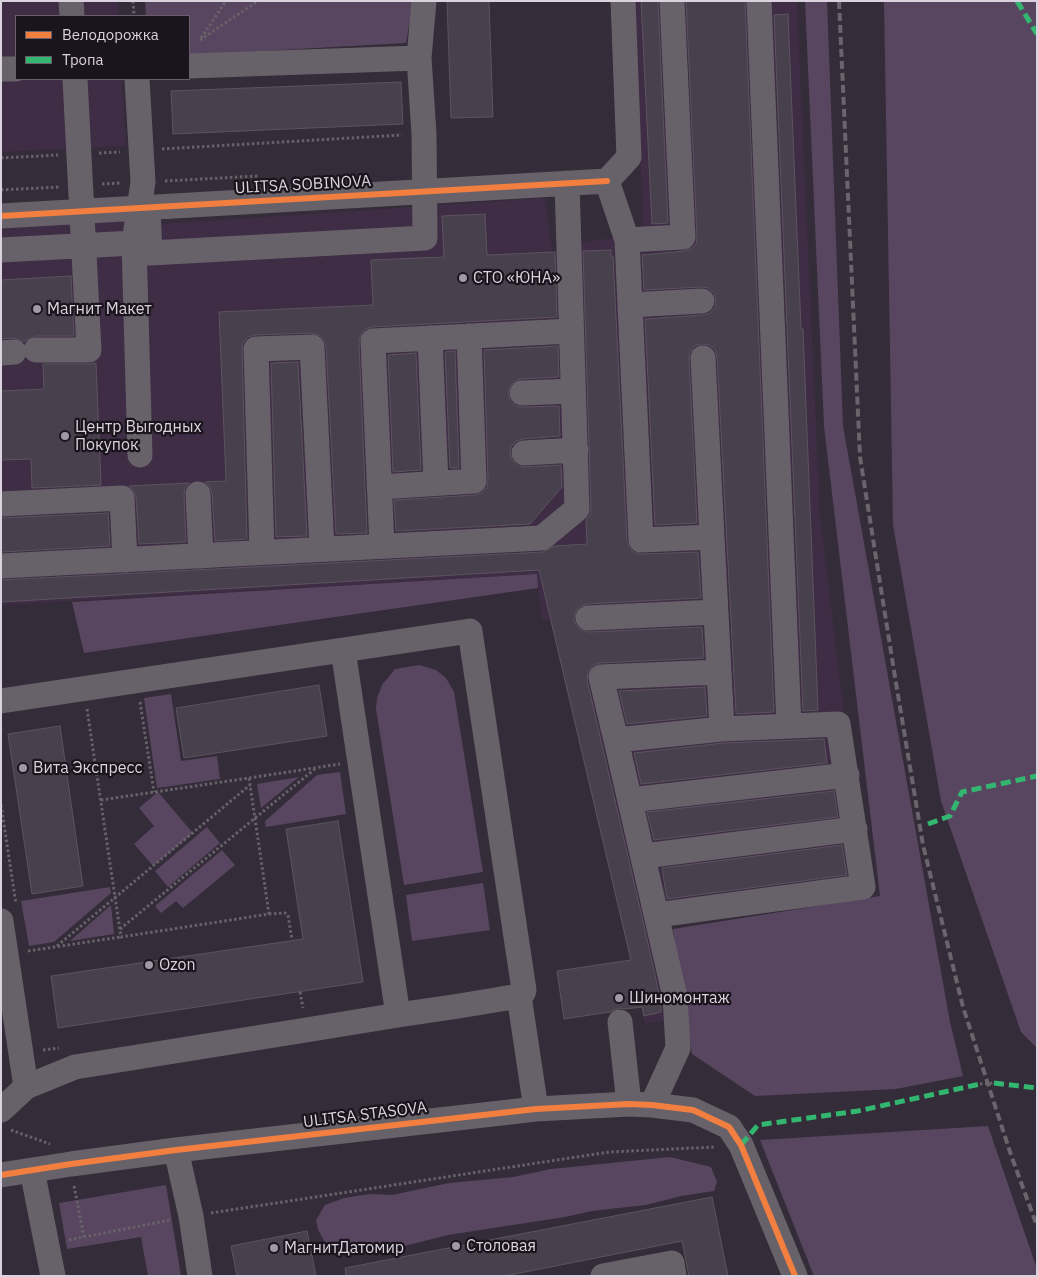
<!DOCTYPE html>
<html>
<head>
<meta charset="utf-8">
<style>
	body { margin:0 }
	#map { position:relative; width:1038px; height:1277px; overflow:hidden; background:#342c38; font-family:"IBM Plex Sans",sans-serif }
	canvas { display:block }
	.frame { position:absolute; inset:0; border:2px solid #dbd2df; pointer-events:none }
	.legend { position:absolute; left:15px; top:15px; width:175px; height:65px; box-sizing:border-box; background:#1a141c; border:1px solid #67606a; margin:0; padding:6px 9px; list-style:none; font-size:15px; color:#dbd2df }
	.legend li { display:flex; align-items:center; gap:10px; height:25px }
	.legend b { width:25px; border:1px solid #67606a }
</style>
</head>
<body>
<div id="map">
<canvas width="1038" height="1277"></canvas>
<div class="frame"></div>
<ul class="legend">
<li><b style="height:6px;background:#f27e40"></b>Велодорожка</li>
<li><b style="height:6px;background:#33b770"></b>Тропа</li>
</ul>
</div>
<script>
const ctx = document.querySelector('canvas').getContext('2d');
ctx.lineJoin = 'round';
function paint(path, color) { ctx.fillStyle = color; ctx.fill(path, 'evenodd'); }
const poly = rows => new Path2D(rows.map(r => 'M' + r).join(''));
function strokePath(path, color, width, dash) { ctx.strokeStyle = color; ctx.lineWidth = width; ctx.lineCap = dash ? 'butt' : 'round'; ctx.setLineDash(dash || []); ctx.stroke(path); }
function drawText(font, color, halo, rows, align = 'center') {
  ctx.font = font + ' "IBM Plex Sans",sans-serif'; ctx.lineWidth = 4.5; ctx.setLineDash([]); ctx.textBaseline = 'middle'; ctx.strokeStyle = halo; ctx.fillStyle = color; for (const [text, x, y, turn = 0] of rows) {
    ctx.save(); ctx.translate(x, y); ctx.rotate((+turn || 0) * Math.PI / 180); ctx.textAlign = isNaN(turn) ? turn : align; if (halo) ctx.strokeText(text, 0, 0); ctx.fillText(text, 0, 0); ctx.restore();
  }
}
const built = poly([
	[1,1,118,1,119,16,16,16,16,79,122,79,126,146,1,152],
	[635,1,797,1,820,515,843,704,871,892,667,924,683,1017,645,1024,550,620,542,620,536,574,1,605,1,226,117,218,158,224,545,198,552,252,573,244,643,233]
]);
const green = poly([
	[145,1,413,1,406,43,189,55,189,16,146,16],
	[805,1,827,1,843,426,950,1022,963,1076,896,1089,755,1096,692,1054,673,929,880,896,824,426],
	[884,1,1037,1,1037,1048,1021,1032,941,801,893,525],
	[537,574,538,588,84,653,72,602],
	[419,665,436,670,446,678,454,692,483,872,404,885,376,709,377,698,382,685,395,669],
	[171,694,181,761,217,756,220,779,157,788,144,698],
	[340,772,346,814,266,827,265,821,317,775],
	[299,777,261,808,257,784],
	[158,792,193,833,153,866,134,844,154,826,139,808],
	[207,827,220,843,168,887,155,871],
	[222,850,235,865,183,908,176,901,161,913,155,906],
	[483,883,490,930,412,941,406,895],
	[110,887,111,893,54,942,29,946,21,901],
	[111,905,114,934,70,941],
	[988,1126,1037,1269,1037,1276,814,1276,760,1140],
	[670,1157,711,1167,717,1182,714,1191,681,1196,646,1205,592,1211,565,1217,448,1235,389,1250,352,1254,340,1253,326,1244,318,1230,316,1220,325,1205,344,1198,370,1194,392,1195,449,1183,513,1177,551,1169],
	[166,1185,181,1276,148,1276,141,1237,67,1249,59,1203]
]);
const building = poly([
	[447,1,489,1,493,117,451,118,447,1],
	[641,1,658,1,668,223,652,224,641,1],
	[686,1,745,1,774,712,736,714,717,357,715,350,709,345,702,344,695,346,690,352,689,359,697,523,655,525,645,319,703,315,710,313,715,307,716,301,714,293,708,288,702,287,644,290,642,255,684,251,691,249,696,244,697,237,686,1],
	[788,14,801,329,803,329,818,710,803,711,774,15,788,14],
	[401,82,403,124,173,134,171,91,401,82],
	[485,214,487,255,555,252,557,317,372,327,366,329,361,334,359,342,367,533,336,534,326,346,324,340,319,335,311,333,255,335,248,337,243,343,242,349,247,539,215,541,212,493,210,487,205,482,226,481,219,312,373,305,371,260,444,257,442,216,485,214],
	[611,250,611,256,613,256,627,541,629,547,634,552,641,554,698,552,701,598,587,604,581,606,576,611,574,619,576,625,581,630,589,632,702,627,704,658,600,663,593,665,588,672,587,680,643,921,661,1002,661,1012,644,1016,642,1007,626,1009,619,1008,610,1012,564,1019,557,971,631,960,539,570,1,602,1,580,543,552,555,546,587,544,586,520,590,515,591,509,583,251,611,250],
	[71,276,74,336,36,336,23,342,13,338,1,339,1,280,71,276],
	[558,346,559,377,521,379,515,381,510,386,508,393,510,401,516,406,523,407,559,406,560,436,523,439,516,441,511,447,510,454,512,460,518,466,525,467,561,465,562,487,530,524,396,531,394,500,475,495,482,493,487,487,488,480,484,350,558,346],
	[455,351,459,468,450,468,445,352,455,351],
	[416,353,421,470,393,472,388,355,416,353],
	[298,362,307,536,276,537,271,363,298,362],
	[96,363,101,485,32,488,31,459,1,460,1,391,44,389,43,364,89,364,96,363],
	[189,483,185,488,184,495,186,542,139,544,136,497,134,491,129,486,189,483],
	[108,513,110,546,1,552,1,518,108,513],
	[319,685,327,736,184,758,176,708,319,685],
	[705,687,707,716,627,724,619,691,705,687],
	[60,726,83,886,32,894,8,734,60,726],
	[824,739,827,763,641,784,634,753,723,743,824,739],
	[834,791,838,817,654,840,647,812,834,791],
	[338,821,363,982,58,1028,51,976,303,939,286,829,338,821],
	[842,845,847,875,667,899,662,868,842,845],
	[712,1197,728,1276,689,1276,682,1241,505,1276,346,1276,345,1268,712,1197],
	[307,1231,316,1276,237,1276,231,1246,307,1231]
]);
const path = poly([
	[133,1,134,16],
	[201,38,226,1],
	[200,40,258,1],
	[162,149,402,135],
	[99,153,120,152],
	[1,158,58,155],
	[165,181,258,176],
	[102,184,121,183],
	[1,190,59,187],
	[140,702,154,792],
	[87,709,121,937,269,914,249,778,101,800],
	[249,778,340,764],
	[1,805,16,904],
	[269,914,285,913,288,915,292,940],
	[120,929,316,768],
	[57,946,250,785],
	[28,951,121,937],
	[300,992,303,1008],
	[43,1050,59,1048],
	[980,1084,994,1083],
	[11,1130,50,1144],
	[74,1186,84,1237],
	[211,1213,609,1152,715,1147],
	[69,1240,170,1220]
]);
const minor = poly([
	[71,1,72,16],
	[759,1,789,726],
	[189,66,419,58],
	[1,69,16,69],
	[137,79,143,182,134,243,140,455],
	[607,181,627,240,641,540,712,537,722,729,616,740,675,997,678,1048,652,1105],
	[607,181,629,157,623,1],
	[148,208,150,253,425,238,424,134,419,58,424,1],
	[1,216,607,181],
	[627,240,683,237,672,1],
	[1,250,134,243],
	[630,305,702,301],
	[430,338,436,483],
	[36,350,89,350,75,79],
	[1,353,14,352],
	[703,358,712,537],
	[522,393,573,391],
	[524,453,576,450],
	[380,487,474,481,469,336],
	[198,494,201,556],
	[1,504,122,498,125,560],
	[382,546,373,341,571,331],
	[262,552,256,349,312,347,322,548],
	[1,566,542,538,577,509,567,183],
	[588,618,716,612],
	[1,701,343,650],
	[616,740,601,677,719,672],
	[630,800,847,775],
	[644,856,855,829],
	[657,915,863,887,838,724,722,729],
	[1,921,26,1087],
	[519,996,536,1109],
	[620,1022,629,1104],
	[1,1110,26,1087,75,1067,306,1030,398,1015,459,1006,519,996,523,993,524,990,470,631,343,650,398,1015],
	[176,1150,191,1216,200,1276],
	[32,1170,53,1276],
	[1,1175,71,1164,176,1150,536,1109,629,1104,652,1105,693,1110,729,1127,741,1145,795,1276],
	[603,1276,672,1263,674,1276]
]);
const rail = poly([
	[839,1,860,457,895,677,923,845,963,1007,1011,1155,1037,1226]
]);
const quiet = poly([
	[1017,1,1037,34],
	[928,824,950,816,962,792,1037,776],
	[994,1083,1037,1088],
	[741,1145,758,1125,858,1111,980,1084]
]);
const cycleway = poly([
	[1,216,607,181],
	[1,1175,71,1164,176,1150,536,1109,629,1104,652,1105,693,1110,729,1127,741,1145,795,1276]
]);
const markers = [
	[463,278,5,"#a198a5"],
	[37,309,5,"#a198a5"],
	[65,436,5,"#a198a5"],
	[23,768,5,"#a198a5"],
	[149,965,5,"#a198a5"],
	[619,998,5,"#a198a5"],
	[456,1246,5,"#a198a5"],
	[274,1248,5,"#a198a5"]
];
const streetNames = [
	["ULITSA SOBINOVA",303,185,-3],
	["ULITSA STASOVA",365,1115,-7]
];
const poiNames = [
	["СТО «ЮНА»",473,278],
	["Магнит Макет",47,309],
	["Центр Выгодных",75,427],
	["Покупок",75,445],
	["Вита Экспресс",33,768],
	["Ozon",159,965],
	["Шиномонтаж",629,998],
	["Столовая",466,1246],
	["МагнитДатомир",284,1248]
];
paint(built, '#3e2d44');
paint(green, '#584660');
paint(building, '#49404d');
strokePath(building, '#5b545e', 1);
strokePath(path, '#67626a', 3, [2.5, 2.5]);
strokePath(minor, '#67626a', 25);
strokePath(rail, '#6a646c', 4, [8, 4]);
strokePath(quiet, '#33b770', 5, [10, 5]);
strokePath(cycleway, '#f27e40', 6);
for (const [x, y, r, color] of markers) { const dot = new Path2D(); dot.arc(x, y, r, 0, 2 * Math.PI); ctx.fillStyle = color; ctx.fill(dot); strokePath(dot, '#1a141c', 2); }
drawText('16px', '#dbd2df', '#1a141c', streetNames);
drawText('16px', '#dbd2df', '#1a141c', poiNames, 'left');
</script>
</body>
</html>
